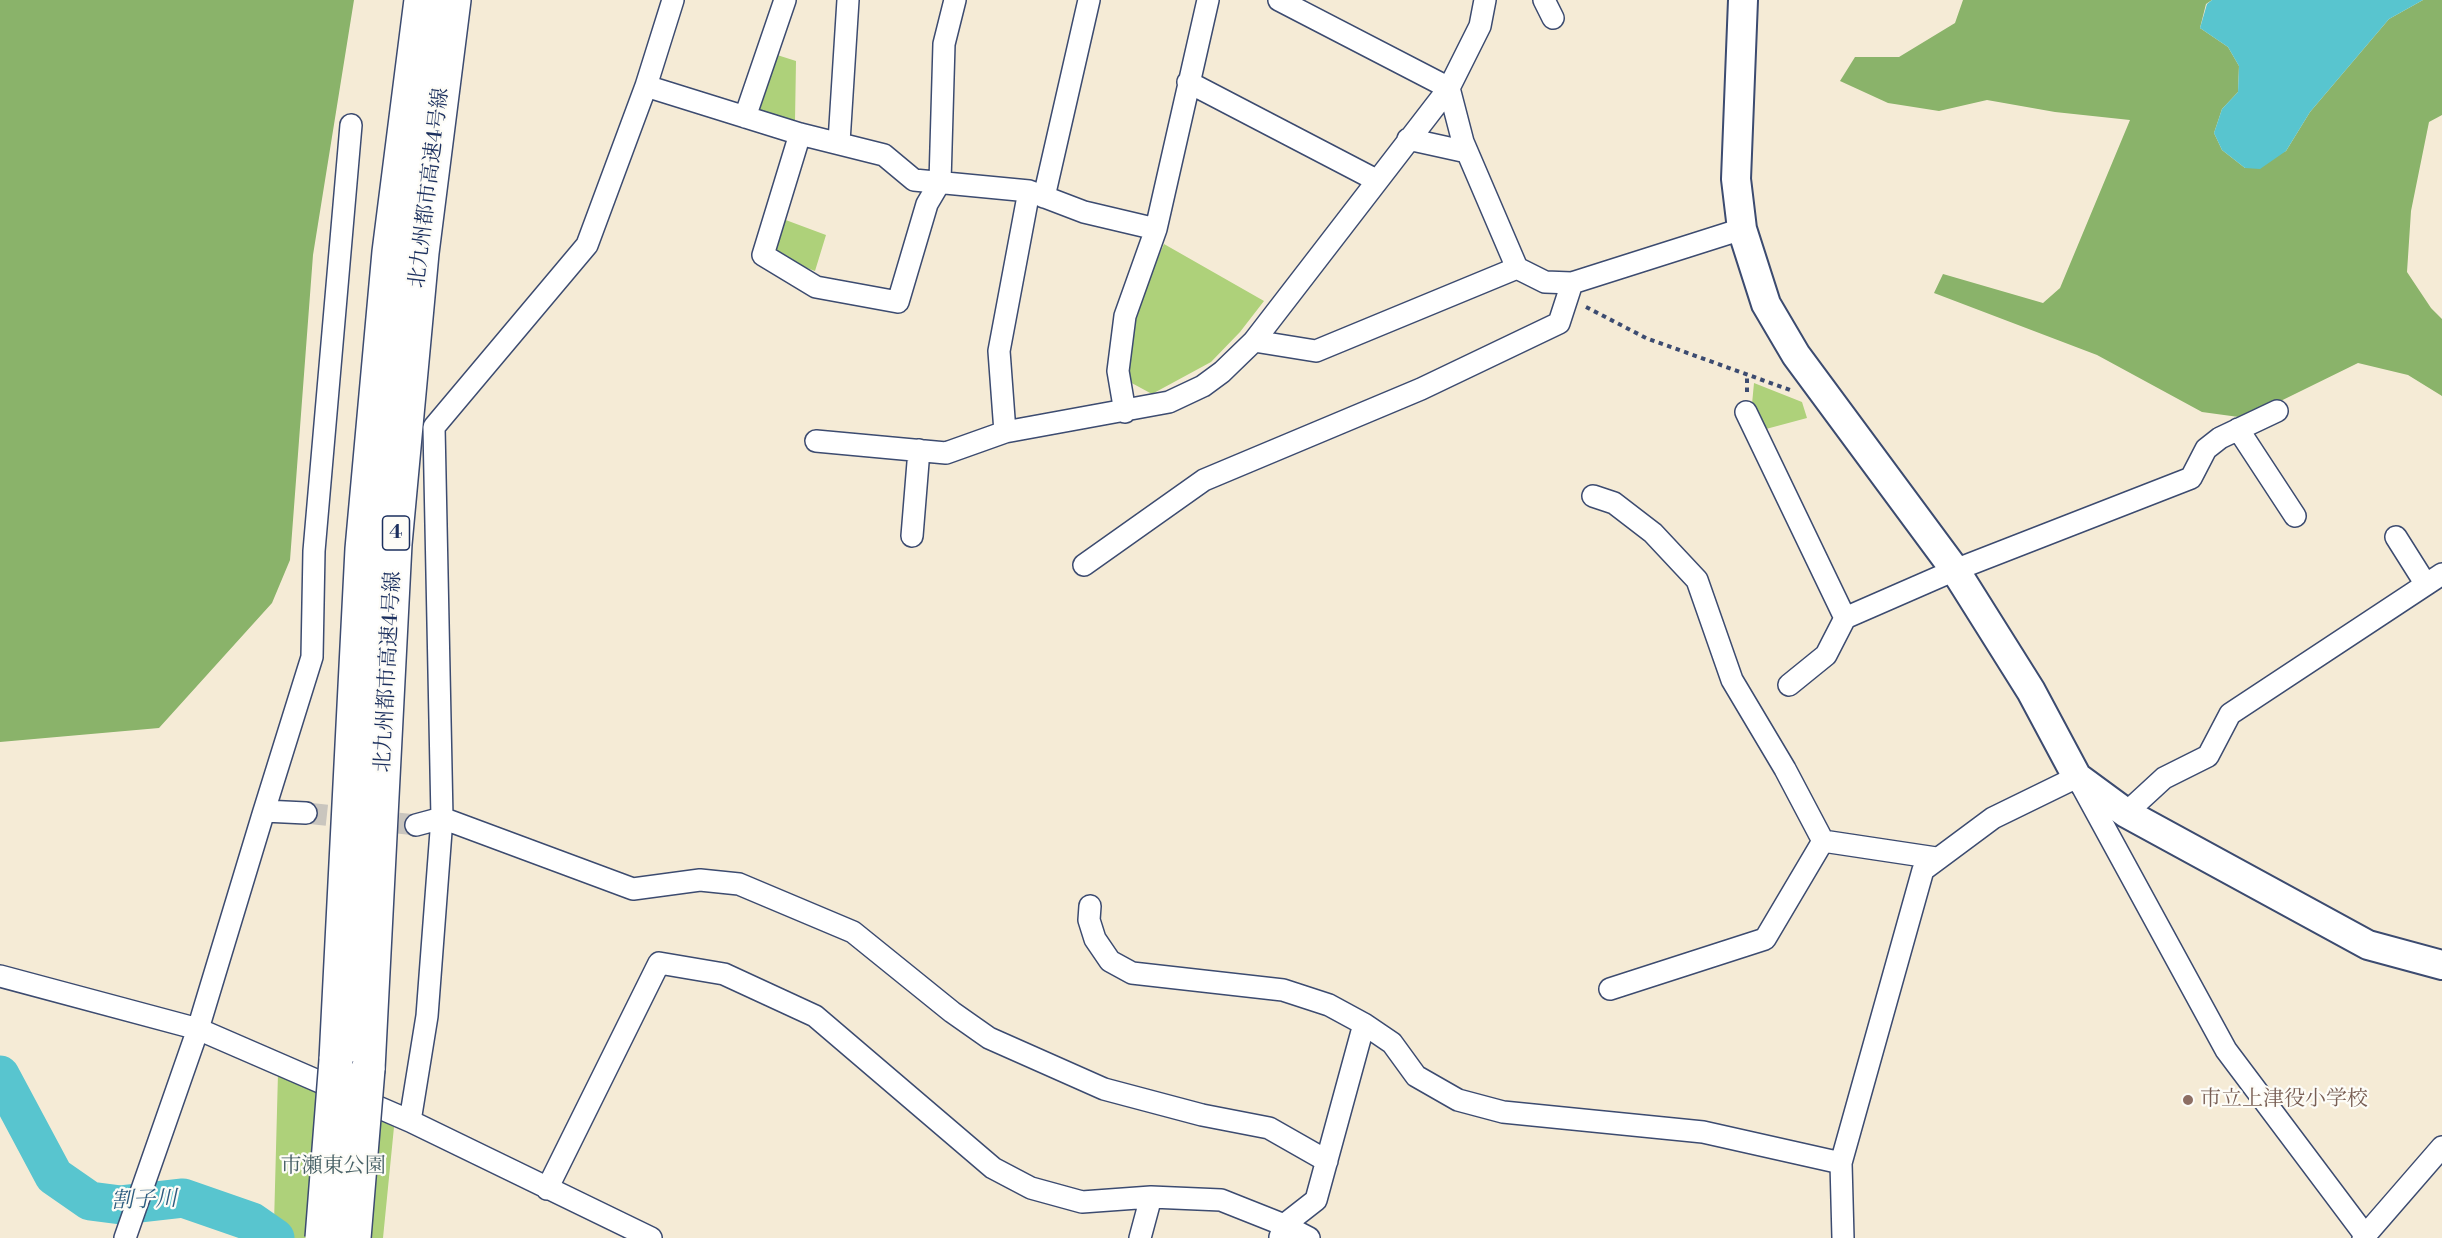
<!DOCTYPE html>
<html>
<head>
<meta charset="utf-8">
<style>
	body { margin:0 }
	canvas { display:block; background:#f5ebd6 }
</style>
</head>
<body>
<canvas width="2442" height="1238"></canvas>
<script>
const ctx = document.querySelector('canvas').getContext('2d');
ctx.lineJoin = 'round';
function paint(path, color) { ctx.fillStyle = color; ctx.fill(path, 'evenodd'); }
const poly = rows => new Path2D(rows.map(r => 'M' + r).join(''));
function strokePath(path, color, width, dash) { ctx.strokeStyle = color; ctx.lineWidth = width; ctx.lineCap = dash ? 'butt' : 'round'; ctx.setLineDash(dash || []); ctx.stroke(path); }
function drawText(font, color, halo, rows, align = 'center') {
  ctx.font = font + ' "Libre Bodoni","Noto Serif JP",serif'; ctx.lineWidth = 4.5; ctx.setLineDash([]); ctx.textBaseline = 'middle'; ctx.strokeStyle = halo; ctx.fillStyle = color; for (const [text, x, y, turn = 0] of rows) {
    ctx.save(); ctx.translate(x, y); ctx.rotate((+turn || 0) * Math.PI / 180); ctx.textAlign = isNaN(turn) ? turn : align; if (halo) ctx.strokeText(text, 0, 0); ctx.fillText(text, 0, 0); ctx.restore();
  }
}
const green = poly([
	[774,54,796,61,795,121,759,112,756,104],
	[783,219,826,235,815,271,778,257,772,244],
	[1164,244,1264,301,1240,332,1211,362,1152,394,1128,381,1133,314],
	[1754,383,1802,402,1807,418,1766,429,1752,404],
	[278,1073,394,1127,383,1238,291,1238,274,1224]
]);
const forest = poly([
	[0,0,354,0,313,255,290,560,272,603,159,728,0,742],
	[1963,0,2212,0,2206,4,2200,28,2228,47,2239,66,2238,92,2222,109,2214,133,2222,150,2245,168,2286,151,2310,112,2389,19,2423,0,2442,0,2442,115,2429,122,2411,211,2407,272,2431,308,2442,319,2442,396,2408,375,2358,363,2246,418,2202,412,2097,355,1934,293,1943,274,2043,303,2060,288,2130,120,2055,112,1987,100,1939,111,1888,103,1840,81,1855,57,1899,57,1955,23]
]);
const water = poly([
	[2212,0,2423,0,2389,19,2310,112,2286,151,2260,169,2245,168,2222,150,2214,133,2222,109,2238,92,2239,66,2228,47,2200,28,2207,4]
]);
const river = poly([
	[0,1075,54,1176,90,1201,121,1205,183,1198,252,1222,275,1238]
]);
const streetTunnel = poly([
	[306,813,416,825]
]);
const path = poly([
	[1586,307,1646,338,1790,390],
	[1747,392,1747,374]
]);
const street = poly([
	[1279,0,1449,88,1463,142,1517,268,1545,282,1572,283,1742,229],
	[1544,0,1553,18],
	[1188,82,1376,180],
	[646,86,800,134,884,155,914,180,1029,191,1084,212,1156,229,1208,0],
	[745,117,785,0],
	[800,134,763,255,816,287,898,302,927,204,940,182,944,44,955,0],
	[1408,139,1467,152],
	[839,142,848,0],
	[1029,191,999,351,1005,432,1169,402,1203,386,1222,372,1254,341,1449,88,1480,26,1485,0],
	[1044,197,1089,0],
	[1254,341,1316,351,1517,268],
	[1125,412,1118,371,1125,316,1156,229],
	[1746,412,1845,618,1955,570,2191,478,2206,449,2220,438,2277,411],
	[2238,429,2295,516],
	[816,441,946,453,1005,432],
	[1593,496,1614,503,1653,533,1697,580,1732,680,1785,769,1823,841,1936,858],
	[912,536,919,450],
	[2396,537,2425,583],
	[1084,565,1204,480,1421,389,1559,323,1572,283],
	[1789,685,1826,655,1845,618],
	[264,811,312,657,314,551,351,125],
	[2126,813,2164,778,2208,756,2230,714,2442,574],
	[416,825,442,818,633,889,700,880,739,884,853,932,952,1012,989,1038,1104,1089,1202,1115,1269,1128,1327,1161],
	[1090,906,1089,920,1095,939,1110,961,1132,973,1283,990,1329,1005,1364,1024,1392,1043,1416,1076,1458,1100,1503,1112,1703,1132,1841,1163],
	[0,976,198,1029,410,1121,651,1238],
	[1610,989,1765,939,1823,841],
	[410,1121,427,1016,442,818,434,427,587,245,646,86,673,0],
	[547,1189,659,963,724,974,815,1016,993,1168,1031,1188,1082,1202,1151,1197,1221,1200,1284,1225,1309,1238],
	[1280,1237,1284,1225,1316,1200,1364,1024],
	[125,1238,198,1029,264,811,306,813],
	[1140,1238,1151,1197],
	[1843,1238,1841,1163,1923,870,1993,818,2077,777,2226,1050,2365,1235],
	[2363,1238,2442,1147]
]);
const secondary = poly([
	[1743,0,1736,179,1742,229,1766,304,1796,355,1955,570,2031,691,2077,777,2126,813,2368,945,2442,965]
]);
const highway = poly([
	[336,1060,362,549,389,252,421,0],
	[368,1069,395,544,422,253,454,0]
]);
const highwayBridge = poly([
	[322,1238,336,1060],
	[354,1238,368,1069]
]);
const markers = [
	[2188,1100,6,"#8d6e63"]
];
const shields = [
	[396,533,27]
];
const shieldNames = [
	["4",396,533]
];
const streetNames = [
	["北九州都市高速4号線",430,188,-83],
	["北九州都市高速4号線",389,672,-87]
];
const educationNames = [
	["市立上津役小学校",2200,1100]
];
const parkNames = [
	["市瀬東公園",333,1167]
];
const waterNames = [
	["割子川",144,1201,-2]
];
paint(green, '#aed17a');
paint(forest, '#8ab36a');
paint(water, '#58c5cf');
strokePath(river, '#58c5cf', 39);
strokePath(streetTunnel, '#c9c5be', 21, [21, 10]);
strokePath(street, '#3c4b70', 24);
strokePath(secondary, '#3c4b70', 32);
strokePath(highway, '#3c4b70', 36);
strokePath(path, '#3c4b70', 4, [4.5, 4.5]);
strokePath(street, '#fff', 21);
strokePath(secondary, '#fff', 28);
strokePath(highway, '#fff', 33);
strokePath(highwayBridge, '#3c4b70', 36, []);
strokePath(highwayBridge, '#fff', 33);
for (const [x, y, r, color] of markers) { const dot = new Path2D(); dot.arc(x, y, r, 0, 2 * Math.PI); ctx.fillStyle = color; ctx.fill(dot); strokePath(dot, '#fdfcf7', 2); }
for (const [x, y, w] of shields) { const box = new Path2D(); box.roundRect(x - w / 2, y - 17, w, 34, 4.5); ctx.fillStyle = '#fdfcf7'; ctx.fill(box); strokePath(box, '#1b2f5e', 1.5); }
drawText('bold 20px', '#1b2f5e', null, shieldNames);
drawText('21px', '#1b2f5e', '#fdfcf7', streetNames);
drawText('21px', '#785e54', '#fdfcf7', educationNames, 'left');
drawText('21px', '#476066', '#fdfcf7', parkNames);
drawText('italic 22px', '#2d5c80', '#fdfcf7', waterNames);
</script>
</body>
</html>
